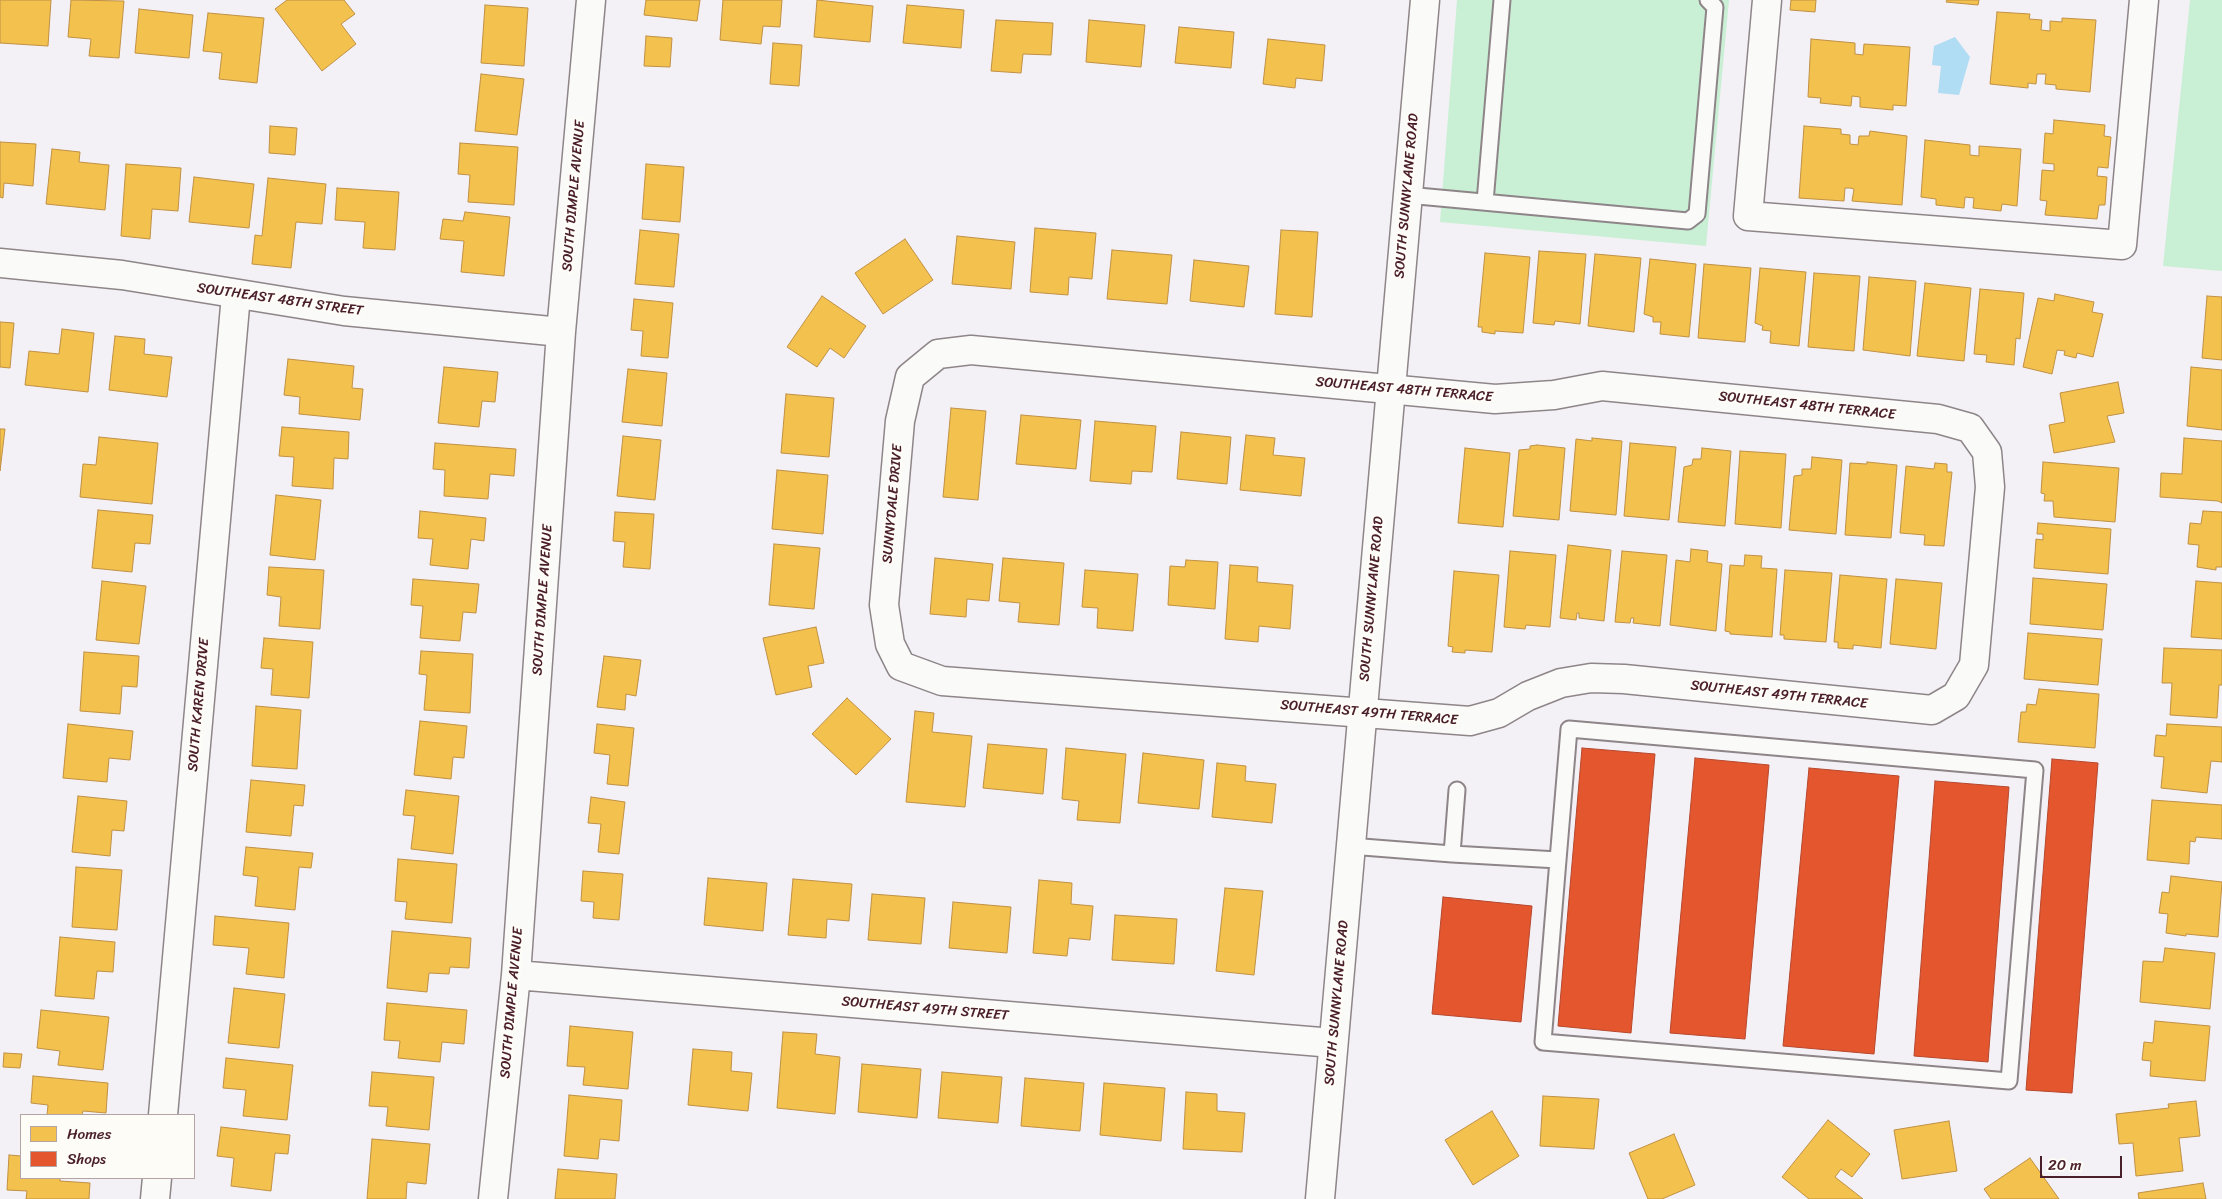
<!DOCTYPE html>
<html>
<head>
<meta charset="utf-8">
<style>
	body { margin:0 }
	#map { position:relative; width:2222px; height:1199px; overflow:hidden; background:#f3f1f5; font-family:Sriracha,sans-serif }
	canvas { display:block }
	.legend { position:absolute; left:20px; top:1114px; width:175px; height:65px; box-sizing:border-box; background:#fdfcf7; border:1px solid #b5a4a5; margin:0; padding:6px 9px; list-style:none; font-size:15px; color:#4a1f2b }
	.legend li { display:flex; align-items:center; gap:10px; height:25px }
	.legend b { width:25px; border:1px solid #b5a4a5 }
	.scale { position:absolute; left:2040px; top:1156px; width:82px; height:22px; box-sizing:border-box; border:2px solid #4a1f2b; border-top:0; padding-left:6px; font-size:15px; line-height:18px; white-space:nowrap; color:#4a1f2b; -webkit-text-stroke:4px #fdfcf7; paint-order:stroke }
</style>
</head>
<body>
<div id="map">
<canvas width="2222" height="1199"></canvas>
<ul class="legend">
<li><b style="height:14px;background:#f2c14e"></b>Homes</li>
<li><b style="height:14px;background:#e4572e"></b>Shops</li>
</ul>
<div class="scale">20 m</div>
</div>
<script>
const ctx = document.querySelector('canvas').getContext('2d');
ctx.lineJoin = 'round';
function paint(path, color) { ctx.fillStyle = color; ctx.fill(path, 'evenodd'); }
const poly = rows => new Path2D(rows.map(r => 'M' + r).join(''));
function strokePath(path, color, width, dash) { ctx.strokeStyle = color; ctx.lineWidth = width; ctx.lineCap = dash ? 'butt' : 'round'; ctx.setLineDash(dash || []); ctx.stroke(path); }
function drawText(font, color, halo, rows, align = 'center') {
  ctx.font = font + ' Sriracha,sans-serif'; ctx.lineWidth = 5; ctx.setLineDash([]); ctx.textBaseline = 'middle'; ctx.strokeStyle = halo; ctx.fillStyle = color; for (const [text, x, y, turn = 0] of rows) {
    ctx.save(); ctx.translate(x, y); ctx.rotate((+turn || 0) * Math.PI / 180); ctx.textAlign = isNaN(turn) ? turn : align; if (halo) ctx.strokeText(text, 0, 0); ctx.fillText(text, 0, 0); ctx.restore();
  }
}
const green = poly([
	[1457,0,1729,0,1706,246,1440,222],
	[2190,0,2222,0,2222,271,2163,266]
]);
const water = poly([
	[1955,37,1970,57,1959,95,1938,93,1941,66,1932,65,1934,46]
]);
const homes = poly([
	[0,0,51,0,48,46,0,43,0,0],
	[71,0,124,1,119,58,89,56,91,39,68,37,71,0],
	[287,0,344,0,355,14,341,24,356,44,322,71,275,9,287,0],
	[646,0,700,0,697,21,644,15,646,0],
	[723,0,782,0,780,27,763,26,761,44,720,40,723,0],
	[817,0,873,6,870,42,814,37,817,0],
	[1791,0,1816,0,1815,12,1790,10,1791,0],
	[1947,0,1979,0,1978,5,1946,2,1947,0],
	[485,5,528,8,524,66,481,63,485,5],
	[907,5,964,10,961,48,903,43,907,5],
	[139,9,193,15,189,58,135,53,139,9],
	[1997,12,2030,14,2029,19,2042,20,2041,30,2050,31,2050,21,2062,22,2062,18,2096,20,2090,92,2056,89,2056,85,2045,84,2046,74,2037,74,2036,84,2028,83,2028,88,1990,84,1997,12],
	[208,13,264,18,257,83,219,79,222,53,203,51,208,13],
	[996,20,1053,23,1051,55,1023,54,1021,73,991,71,996,20],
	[1089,20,1145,25,1141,67,1086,62,1089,20],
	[1179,27,1234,32,1231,68,1175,63,1179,27],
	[646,36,672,38,670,67,644,66,646,36],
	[1268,39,1325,45,1322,81,1296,78,1295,88,1263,84,1268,39],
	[1811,39,1855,43,1855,54,1863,55,1864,44,1910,47,1906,106,1893,105,1893,110,1860,107,1860,97,1852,96,1851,106,1820,103,1821,98,1808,97,1811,39],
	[773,43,802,45,799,86,770,84,773,43],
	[481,74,524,79,517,135,475,131,481,74],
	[2054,120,2105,125,2104,136,2111,137,2108,168,2098,167,2097,176,2107,177,2105,205,2099,205,2097,219,2045,215,2047,201,2040,200,2042,170,2054,171,2054,164,2043,163,2045,133,2053,134,2054,120],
	[270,126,297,128,295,155,269,153,270,126],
	[1804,126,1841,129,1841,134,1850,135,1850,144,1858,145,1859,136,1869,136,1870,131,1907,136,1902,205,1852,201,1854,189,1850,188,1845,188,1844,201,1799,198,1804,126],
	[1925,140,1970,145,1970,155,1979,156,1979,146,2021,149,2017,206,2002,204,2001,211,1973,208,1974,198,1965,197,1964,208,1936,205,1936,199,1921,197,1925,140],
	[0,142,36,144,33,186,4,183,3,198,0,197,0,142],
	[460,143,518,147,514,205,468,202,470,175,458,174,460,143],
	[52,149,80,152,79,162,109,165,105,210,46,204,52,149],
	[126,164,181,168,178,211,152,209,150,239,121,236,126,164],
	[646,164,684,167,680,222,642,219,646,164],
	[194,177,254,184,249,228,189,222,194,177],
	[268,178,326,184,322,224,296,222,291,268,252,264,255,235,262,236,268,178],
	[337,188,399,192,395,250,363,248,365,222,335,220,337,188],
	[465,212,510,217,504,276,461,272,464,241,440,239,443,219,463,221,465,212],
	[1035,228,1096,233,1092,279,1069,277,1068,295,1030,292,1035,228],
	[640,230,679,234,674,287,635,284,640,230],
	[1281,230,1318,232,1312,317,1275,314,1281,230],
	[957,236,1015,242,1011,289,952,284,957,236],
	[905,239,933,280,883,314,855,273,905,239],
	[1112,250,1172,255,1167,304,1107,299,1112,250],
	[1539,251,1586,254,1580,324,1555,321,1554,325,1533,323,1539,251],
	[1485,253,1530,257,1523,333,1495,331,1495,334,1482,332,1482,327,1478,327,1485,253],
	[1595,254,1641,258,1634,332,1588,326,1595,254],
	[1650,259,1696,264,1689,337,1660,334,1661,322,1653,322,1653,317,1644,314,1650,259],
	[1194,260,1249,266,1244,307,1190,301,1194,260],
	[1704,264,1751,268,1745,342,1698,338,1704,264],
	[1760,268,1806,272,1799,346,1770,343,1771,331,1762,330,1763,326,1755,323,1760,268],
	[1814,273,1860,276,1854,351,1808,347,1814,273],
	[1869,277,1916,281,1910,356,1863,350,1869,277],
	[1925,283,1971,288,1964,361,1917,356,1925,283],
	[1980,289,2024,293,2020,339,2016,338,2014,365,1986,362,1987,355,1974,354,1980,289],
	[2055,294,2094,302,2092,312,2103,314,2093,357,2077,353,2076,358,2064,355,2065,351,2057,350,2052,374,2023,367,2038,298,2054,301,2055,294],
	[822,296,866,326,844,358,830,348,817,367,787,347,822,296],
	[2207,296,2222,297,2222,360,2202,358,2207,296],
	[634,299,673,303,668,358,641,356,643,331,631,330,634,299],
	[0,322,14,323,10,368,0,367,0,322],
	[62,329,94,333,88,392,25,385,29,351,59,354,62,329],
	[115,336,145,339,144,354,172,357,167,397,109,390,115,336],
	[288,359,354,366,352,388,363,389,360,420,299,414,300,397,284,395,288,359],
	[444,367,498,372,495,402,482,401,479,427,438,423,444,367],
	[2191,367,2222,370,2222,430,2187,426,2191,367],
	[628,369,667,373,662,426,622,422,628,369],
	[2118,382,2124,413,2107,416,2115,442,2054,453,2049,425,2065,422,2060,393,2118,382],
	[786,394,834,398,829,457,781,453,786,394],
	[951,408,986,411,978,500,943,497,951,408],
	[1021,415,1081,420,1076,469,1016,464,1021,415],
	[1095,421,1156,426,1152,472,1132,471,1131,484,1090,481,1095,421],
	[282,427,349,432,348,459,334,458,333,489,292,486,294,457,279,456,282,427],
	[0,429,5,429,0,471,0,429],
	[1181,432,1231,437,1227,484,1177,479,1181,432],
	[1246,435,1275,438,1273,455,1305,458,1301,496,1240,490,1246,435],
	[623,436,661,440,655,500,617,496,623,436],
	[99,437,158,443,152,504,80,497,83,464,96,465,99,437],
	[1592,438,1622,441,1616,515,1570,511,1576,439,1592,441,1592,438],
	[2184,438,2222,441,2222,503,2218,501,2160,497,2161,473,2182,474,2184,438],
	[435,443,516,449,514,476,490,474,488,499,444,496,445,470,433,469,435,443],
	[1630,443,1676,447,1669,520,1624,516,1630,443],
	[1537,445,1565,448,1559,520,1513,516,1519,450,1530,449,1530,446,1537,445],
	[1465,448,1510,453,1503,527,1458,523,1465,448],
	[1702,448,1731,451,1725,526,1678,522,1684,467,1692,465,1693,459,1701,459,1702,448],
	[1740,451,1786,454,1781,528,1735,524,1740,451],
	[1812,457,1842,460,1836,534,1789,530,1794,476,1802,475,1802,469,1811,469,1812,457],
	[1867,462,1897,465,1891,538,1845,535,1850,463,1867,464,1867,462],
	[2043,462,2119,468,2115,522,2054,517,2053,501,2044,501,2045,494,2041,493,2043,462],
	[1935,463,1947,464,1947,472,1952,472,1944,546,1924,545,1925,535,1900,533,1906,466,1934,469,1935,463],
	[777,470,828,475,823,534,772,529,777,470],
	[276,495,321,500,315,560,270,555,276,495],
	[98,510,153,515,150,544,135,543,132,572,92,568,98,510],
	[420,511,486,518,484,541,471,539,468,569,430,565,433,539,418,538,420,511],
	[2203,511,2222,512,2222,567,2216,567,2216,570,2197,567,2199,545,2188,544,2190,523,2201,524,2203,511],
	[615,512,654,514,650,569,623,567,625,542,613,541,615,512],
	[2038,523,2111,529,2108,574,2034,568,2036,539,2043,540,2043,534,2037,534,2038,523],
	[774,544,820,548,814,609,769,605,774,544],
	[1568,545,1611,550,1604,621,1579,618,1579,613,1577,613,1576,620,1560,618,1568,545],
	[1691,549,1708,551,1707,562,1722,564,1716,631,1670,625,1676,560,1690,562,1691,549],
	[1510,551,1556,555,1550,627,1526,625,1525,629,1504,627,1510,551],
	[1622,551,1667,555,1660,626,1633,623,1634,618,1631,618,1630,623,1615,622,1622,551],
	[1745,555,1762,556,1761,568,1777,569,1772,637,1730,634,1730,632,1725,631,1730,565,1744,566,1745,555],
	[935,558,993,564,989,601,967,599,966,617,930,614,935,558],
	[1003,558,1064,563,1059,625,1018,622,1020,603,999,601,1003,558],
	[1186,560,1218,562,1215,609,1168,605,1170,566,1185,567,1186,560],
	[1230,565,1258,567,1257,582,1293,585,1290,629,1259,626,1258,642,1225,639,1230,565],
	[269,567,324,570,320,629,279,626,281,597,267,595,269,567],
	[1085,570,1138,574,1133,631,1097,628,1098,608,1082,607,1085,570],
	[1785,570,1832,573,1826,642,1784,639,1784,635,1780,635,1785,570],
	[1454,571,1499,575,1492,652,1465,650,1465,653,1452,652,1453,647,1448,646,1454,571],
	[1840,575,1887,579,1881,648,1853,645,1853,649,1838,648,1838,642,1834,642,1840,575],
	[2033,578,2107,584,2103,630,2030,624,2033,578],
	[413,579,479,584,476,613,463,612,460,641,420,638,423,606,411,605,413,579],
	[1896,579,1942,583,1936,649,1890,644,1896,579],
	[102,581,146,586,139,644,96,640,102,581],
	[2196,581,2222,583,2222,639,2191,637,2196,581],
	[816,627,824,663,808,666,812,687,776,695,763,638,816,627],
	[2028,633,2102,639,2098,685,2024,679,2028,633],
	[264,638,313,642,309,698,271,695,273,669,261,668,264,638],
	[2164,648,2222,650,2222,685,2219,685,2217,718,2170,715,2172,683,2162,683,2164,648],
	[421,651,473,654,470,713,424,710,427,675,419,674,421,651],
	[84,652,139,656,137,687,122,686,120,714,80,711,84,652],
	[604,656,641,660,636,696,626,694,625,710,597,707,604,656],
	[2039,689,2099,694,2095,748,2018,742,2021,712,2026,712,2027,704,2036,705,2039,689],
	[847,698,891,739,856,775,812,734,847,698],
	[256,706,301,710,297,769,252,766,256,706],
	[915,711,934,713,932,732,972,736,965,807,906,802,915,711],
	[420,721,467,726,464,758,453,757,451,779,414,775,420,721],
	[68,724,133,731,130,760,109,758,107,782,63,778,68,724],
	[597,724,634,728,628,786,607,784,610,755,594,753,597,724],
	[2167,724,2222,727,2222,762,2211,761,2207,793,2161,788,2164,757,2154,756,2156,735,2166,736,2167,724],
	[988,744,1047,749,1043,794,983,788,988,744],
	[1066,748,1126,754,1120,823,1077,820,1079,801,1062,799,1066,748],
	[1143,753,1204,760,1199,809,1138,803,1143,753],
	[1217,763,1246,766,1245,781,1276,784,1272,823,1212,817,1217,763],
	[251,780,305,785,303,806,294,805,291,836,246,832,251,780],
	[406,790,459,796,453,854,411,849,415,816,403,815,406,790],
	[78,796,127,801,124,831,112,830,110,856,72,852,78,796],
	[591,797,625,802,619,854,598,852,601,824,588,823,591,797],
	[2152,800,2222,805,2222,839,2196,837,2195,842,2190,841,2189,864,2147,860,2152,800],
	[246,847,313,853,311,868,299,867,295,910,255,906,258,877,243,875,246,847],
	[398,859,457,864,452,923,405,919,407,902,395,901,398,859],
	[76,867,122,870,117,930,72,927,76,867],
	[583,871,623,874,619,920,593,918,594,902,581,901,583,871],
	[2171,876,2222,882,2218,937,2186,934,2186,936,2166,933,2168,914,2159,913,2162,892,2169,893,2171,876],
	[708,878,767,883,763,931,704,925,708,878],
	[793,879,852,884,849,921,827,919,826,938,788,935,793,879],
	[1039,880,1072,883,1071,904,1093,906,1090,940,1069,938,1067,956,1033,953,1039,880],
	[1225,888,1263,891,1254,975,1216,971,1225,888],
	[872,894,925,898,921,944,868,940,872,894],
	[953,902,1011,907,1007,953,949,948,953,902],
	[1115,915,1177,919,1174,964,1112,960,1115,915],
	[215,916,289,923,284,978,246,974,249,948,213,945,215,916],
	[392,931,471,938,469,968,450,967,449,974,429,973,427,992,387,988,392,931],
	[60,937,115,942,113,972,97,971,94,999,55,996,60,937],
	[2165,948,2215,953,2210,1009,2140,1002,2143,961,2163,962,2165,948],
	[234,988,285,994,279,1048,228,1043,234,988],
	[387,1003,467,1010,464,1044,442,1042,440,1062,398,1058,400,1041,384,1040,387,1003],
	[41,1010,109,1017,103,1070,58,1065,60,1051,37,1048,41,1010],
	[2155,1021,2210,1026,2205,1081,2150,1076,2151,1061,2142,1060,2144,1042,2153,1043,2155,1021],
	[570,1026,633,1032,628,1089,583,1085,585,1067,567,1066,570,1026],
	[783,1032,817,1034,815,1054,840,1057,835,1114,777,1108,783,1032],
	[693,1049,732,1052,731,1071,752,1073,748,1111,688,1105,693,1049],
	[4,1053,22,1054,20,1068,3,1067,4,1053],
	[226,1058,293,1065,287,1120,243,1116,246,1090,223,1088,226,1058],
	[862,1064,921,1069,917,1118,858,1112,862,1064],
	[372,1072,434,1077,429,1130,386,1126,388,1107,369,1106,372,1072],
	[942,1072,1002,1077,998,1123,938,1118,942,1072],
	[33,1076,108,1083,106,1113,83,1111,82,1115,47,1115,48,1105,31,1103,33,1076],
	[1025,1078,1084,1083,1080,1131,1021,1126,1025,1078],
	[1104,1083,1165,1088,1161,1141,1100,1135,1104,1083],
	[1186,1092,1217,1094,1217,1111,1245,1113,1242,1152,1183,1149,1186,1092],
	[569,1095,622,1100,619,1141,600,1139,598,1159,564,1156,569,1095],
	[1543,1096,1599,1099,1594,1149,1540,1146,1543,1096],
	[2196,1101,2200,1136,2179,1138,2183,1171,2136,1176,2133,1143,2119,1144,2116,1114,2169,1108,2168,1104,2196,1101],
	[1492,1111,1519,1156,1473,1185,1445,1140,1492,1111],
	[1828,1120,1870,1154,1852,1177,1841,1169,1835,1177,1863,1199,1809,1199,1782,1177,1828,1120],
	[1949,1121,1957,1171,1902,1179,1894,1130,1949,1121],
	[221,1127,290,1135,288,1154,275,1153,271,1191,231,1186,234,1158,217,1156,221,1127],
	[1674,1134,1695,1185,1662,1199,1648,1199,1629,1153,1674,1134],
	[372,1139,430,1144,426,1184,407,1182,406,1199,367,1199,372,1139],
	[9,1155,21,1156,21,1178,60,1178,60,1181,90,1183,89,1199,26,1199,27,1191,7,1190,9,1155],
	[2030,1158,2059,1199,1991,1199,1984,1189,2030,1158],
	[558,1169,617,1174,615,1199,555,1199,558,1169],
	[2203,1183,2206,1199,2139,1199,2138,1193,2203,1183]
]);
const shops = poly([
	[1582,748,1655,754,1631,1033,1558,1026,1582,748],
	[1695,758,1769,765,1745,1039,1670,1033,1695,758],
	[2052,759,2098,763,2072,1093,2026,1090,2052,759],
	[1809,768,1899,776,1874,1054,1783,1046,1809,768],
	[1935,781,2009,787,1988,1062,1914,1056,1935,781],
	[1443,897,1532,906,1521,1022,1432,1014,1443,897]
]);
const lane = poly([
	[1407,195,1688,221,1697,214,1715,7,1708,0],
	[1485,202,1502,0],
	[1350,846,1452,854,1457,790],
	[1452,854,1558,860,1569,729,2035,770,2009,1081,1543,1042,1558,860]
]);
const street = poly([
	[1767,0,1748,216,2122,245,2144,0],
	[0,263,122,275,344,311,561,332],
	[971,350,1495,399,1554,395,1602,386,1938,419,1970,428,1987,452,1990,487,1974,665,1956,696,1932,710,1624,679,1591,678,1561,683,1528,696,1499,713,1470,721,942,681,901,666,890,644,884,605,900,421,910,377,938,354,971,350],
	[516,975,1333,1043],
	[163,1115,236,295],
	[155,1199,157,1178],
	[493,1199,516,975,561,332,591,0]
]);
const secondary = poly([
	[1320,1199,1425,0]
]);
const streetNames = [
	["SOUTH DIMPLE AVENUE",574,196,-85],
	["SOUTH SUNNYLANE ROAD",1407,196,-85],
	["SOUTHEAST 48TH STREET",280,300,8],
	["SOUTHEAST 48TH TERRACE",1404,390,5],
	["SOUTHEAST 48TH TERRACE",1807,406,6],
	["SUNNYDALE DRIVE",893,504,-85],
	["SOUTH SUNNYLANE ROAD",1372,599,-85],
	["SOUTH DIMPLE AVENUE",543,600,-86],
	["SOUTHEAST 49TH TERRACE",1779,695,6],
	["SOUTH KAREN DRIVE",199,705,-85],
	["SOUTHEAST 49TH TERRACE",1369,713,5],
	["SOUTH DIMPLE AVENUE",512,1003,-85],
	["SOUTH SUNNYLANE ROAD",1337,1003,-85],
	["SOUTHEAST 49TH STREET",925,1009,5]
];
paint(green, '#c9efd5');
paint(water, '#b0dcf4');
paint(homes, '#f2c14e');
strokePath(homes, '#c09044', 1);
paint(shops, '#e4572e');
strokePath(shops, '#b6462d', 1);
strokePath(lane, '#8e8589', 19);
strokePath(street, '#8e8589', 31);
strokePath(secondary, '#8e8589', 31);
strokePath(lane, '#fafaf8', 15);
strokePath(street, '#fafaf8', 28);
strokePath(secondary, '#fafaf8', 28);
drawText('14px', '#4a1f2b', '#fdfcf7', streetNames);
</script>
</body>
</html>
